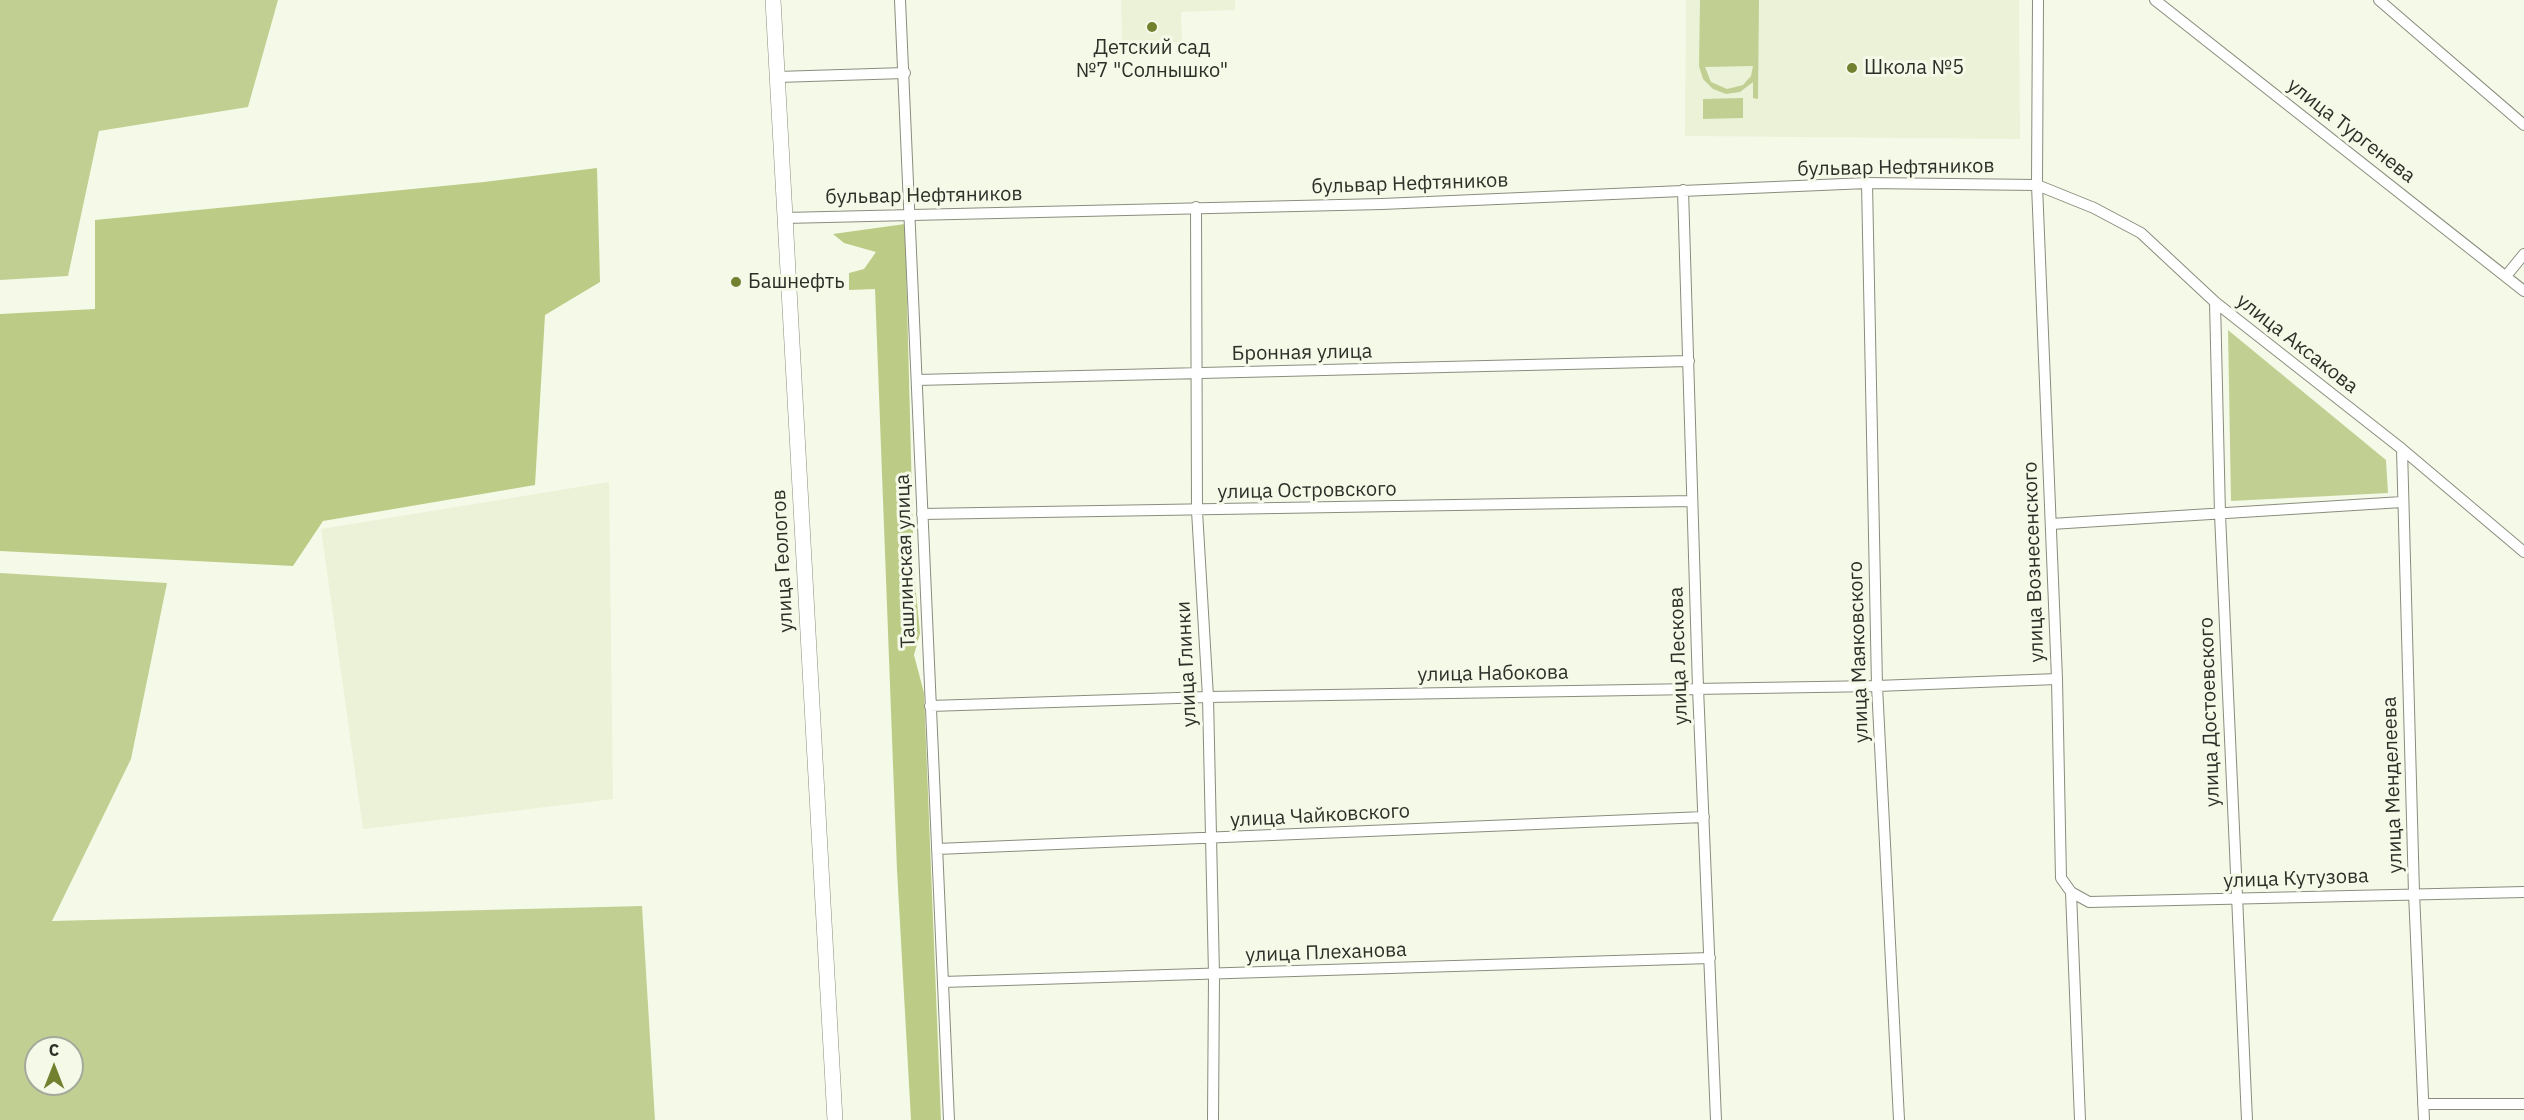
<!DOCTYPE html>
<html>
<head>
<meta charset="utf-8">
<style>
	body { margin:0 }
	#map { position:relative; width:2524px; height:1120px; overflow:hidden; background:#f5fae8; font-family:"IBM Plex Sans",sans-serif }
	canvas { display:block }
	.north { position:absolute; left:24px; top:1036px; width:60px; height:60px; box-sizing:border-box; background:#f5fae8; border:2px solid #a5a99b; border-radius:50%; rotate:0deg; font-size:16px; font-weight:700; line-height:24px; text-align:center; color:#2d2f28 }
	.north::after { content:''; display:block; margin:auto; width:21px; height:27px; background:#718130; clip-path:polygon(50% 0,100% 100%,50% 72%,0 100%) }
</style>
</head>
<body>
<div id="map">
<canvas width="2524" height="1120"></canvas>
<div class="north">С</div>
</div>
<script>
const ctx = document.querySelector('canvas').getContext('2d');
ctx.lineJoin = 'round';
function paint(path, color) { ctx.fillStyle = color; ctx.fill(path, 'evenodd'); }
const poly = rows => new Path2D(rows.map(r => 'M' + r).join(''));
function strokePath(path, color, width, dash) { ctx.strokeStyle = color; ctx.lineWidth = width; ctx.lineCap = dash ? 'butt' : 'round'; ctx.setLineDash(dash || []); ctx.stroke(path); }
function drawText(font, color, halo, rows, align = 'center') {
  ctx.font = font + ' "IBM Plex Sans",sans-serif'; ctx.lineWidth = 6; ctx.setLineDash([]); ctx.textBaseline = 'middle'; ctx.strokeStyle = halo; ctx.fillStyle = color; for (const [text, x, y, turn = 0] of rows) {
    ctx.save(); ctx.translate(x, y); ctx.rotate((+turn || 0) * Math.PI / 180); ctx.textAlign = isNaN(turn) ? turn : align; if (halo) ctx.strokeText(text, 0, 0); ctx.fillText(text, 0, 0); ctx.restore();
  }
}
const built = poly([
	[1121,0,1235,0,1235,10,1181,12,1182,42,1122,44],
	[1686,0,2019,0,2020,139,1685,136],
	[609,482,613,799,363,829,321,529]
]);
const green = poly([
	[0,0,278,0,248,107,99,131,68,276,0,280],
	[1700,0,1759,0,1758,99,1753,98,1753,82,1740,92,1726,94,1713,89,1703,79,1699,66],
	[1753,66,1751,76,1743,85,1727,89,1711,82,1705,67],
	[1743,98,1743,118,1703,119,1703,99],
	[2228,330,2386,460,2388,493,2231,501],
	[0,573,167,583,131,759,52,921,642,906,655,1120,0,1120],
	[36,1048,72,1048,72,1084,36,1084]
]);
const forest = poly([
	[597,168,600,282,545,315,535,485,323,521,293,566,0,551,0,314,95,309,95,220,484,182],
	[905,224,914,572,920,633,914,655,924,693,941,1120,911,1120,897,870,875,289,849,290,849,273,864,269,876,252,844,243,833,234]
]);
const street = poly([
	[900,0,949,1120],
	[2038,0,2037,185,2057,679,2061,878,2071,892,2080,1120],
	[2155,0,2524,291],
	[2379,0,2524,125],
	[777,77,905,73],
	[1867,183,1877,686,1899,1120],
	[1683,190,1698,688,1716,1120],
	[1196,207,1197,511,1208,697,1214,975,1213,1120],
	[784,218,1382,204,1867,183,2037,185,2094,208,2141,233,2215,302,2402,449,2524,552],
	[2506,276,2524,254],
	[2215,302,2220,514,2247,1120],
	[917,380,1689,361],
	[2402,449,2414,893,2424,1120],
	[922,514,1692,501],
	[2051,524,2402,502],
	[930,706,1208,697,1877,686,2057,679],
	[937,849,1704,817],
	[2071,892,2089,902,2524,892],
	[943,982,1710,958],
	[2423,1104,2524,1104]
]);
const secondary = poly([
	[773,0,835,1120]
]);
const markers = [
	[1152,27,6,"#718130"],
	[1852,68,6,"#718130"],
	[736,282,6,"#718130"]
];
const poiNames = [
	["Детский сад",1152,48,"center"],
	["№7 \"Солнышко\"",1152,71,"center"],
	["Школа №5",1864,68],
	["Башнефть",748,282]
];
const streetNames = [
	["улица Тургенева",2351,131,38],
	["бульвар Нефтяников",1896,168,-1],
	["бульвар Нефтяников",1410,184,-2],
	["бульвар Нефтяников",924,196,-1],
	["улица Аксакова",2297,344,38],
	["Бронная улица",1302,353,-1],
	["улица Островского",1307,491,-1],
	["улица Геологов",783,561,-93],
	["Ташлинская улица",906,561,-92],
	["улица Вознесенского",2034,562,-92],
	["улица Маяковского",1859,652,-92],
	["улица Лескова",1679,656,-92],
	["улица Глинки",1187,664,-93],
	["улица Набокова",1493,674,-1],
	["улица Достоевского",2210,712,-92],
	["улица Менделеева",2393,785,-92],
	["улица Чайковского",1320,816,-3],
	["улица Кутузова",2296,879,-2],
	["улица Плеханова",1326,953,-2]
];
paint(built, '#ebf2d8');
paint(green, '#c1d092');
paint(forest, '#bccc86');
strokePath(street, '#898d7d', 12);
strokePath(secondary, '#898d7d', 16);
strokePath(street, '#fff', 10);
strokePath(secondary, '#fff', 15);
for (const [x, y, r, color] of markers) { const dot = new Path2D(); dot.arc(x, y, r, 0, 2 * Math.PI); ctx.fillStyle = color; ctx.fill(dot); strokePath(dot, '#f5fae8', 2); }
drawText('20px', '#2d2f28', '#f5fae8', poiNames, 'left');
drawText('20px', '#2d2f28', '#f5fae8', streetNames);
</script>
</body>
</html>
